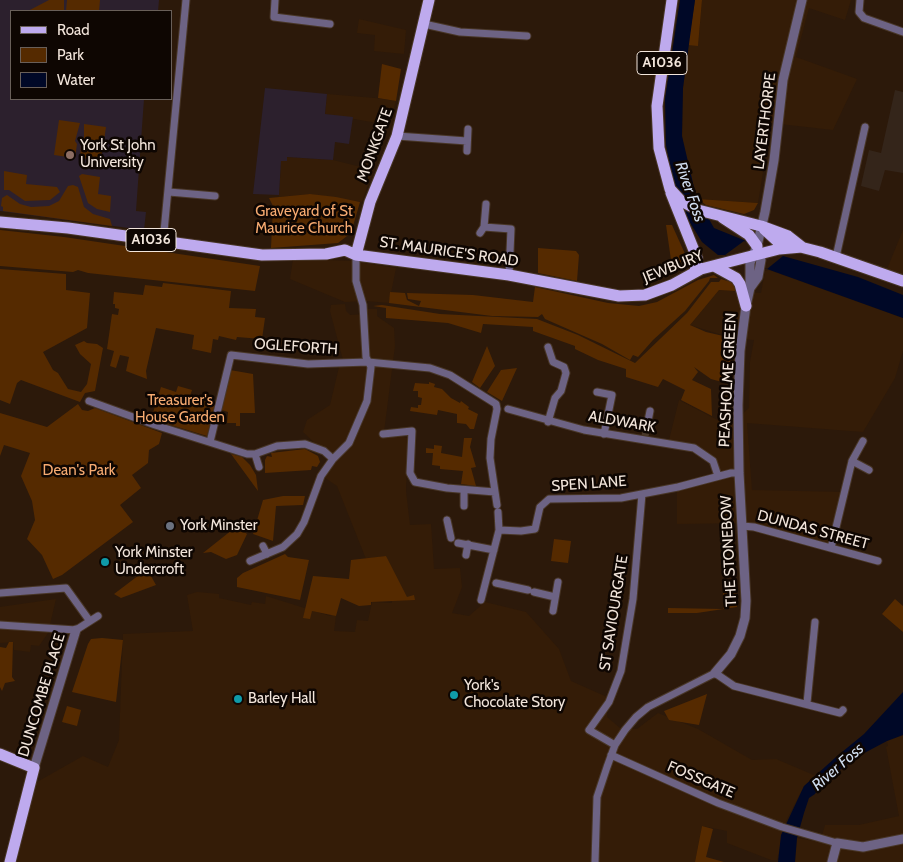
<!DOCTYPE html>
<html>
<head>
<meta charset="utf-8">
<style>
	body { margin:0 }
	#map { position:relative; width:903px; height:862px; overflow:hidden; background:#2c190a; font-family:Cabin,sans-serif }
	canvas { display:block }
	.legend { position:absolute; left:10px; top:10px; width:162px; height:90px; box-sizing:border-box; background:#0e0602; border:1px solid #695f59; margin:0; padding:6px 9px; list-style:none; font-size:15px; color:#f2e5db }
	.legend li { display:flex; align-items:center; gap:10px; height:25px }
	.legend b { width:25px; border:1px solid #695f59 }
</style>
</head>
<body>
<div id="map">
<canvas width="903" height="862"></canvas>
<ul class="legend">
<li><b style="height:6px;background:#beaaee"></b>Road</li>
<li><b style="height:14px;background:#552a00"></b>Park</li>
<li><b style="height:14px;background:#000827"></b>Water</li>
</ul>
</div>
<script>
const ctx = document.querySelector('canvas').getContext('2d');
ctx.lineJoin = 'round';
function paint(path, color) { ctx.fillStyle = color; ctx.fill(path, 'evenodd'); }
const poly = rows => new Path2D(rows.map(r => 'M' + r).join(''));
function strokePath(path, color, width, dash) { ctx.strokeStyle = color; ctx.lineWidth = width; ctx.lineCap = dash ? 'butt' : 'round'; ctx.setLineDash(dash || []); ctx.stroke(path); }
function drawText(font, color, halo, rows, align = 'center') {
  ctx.font = font + ' Cabin,sans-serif'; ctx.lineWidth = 5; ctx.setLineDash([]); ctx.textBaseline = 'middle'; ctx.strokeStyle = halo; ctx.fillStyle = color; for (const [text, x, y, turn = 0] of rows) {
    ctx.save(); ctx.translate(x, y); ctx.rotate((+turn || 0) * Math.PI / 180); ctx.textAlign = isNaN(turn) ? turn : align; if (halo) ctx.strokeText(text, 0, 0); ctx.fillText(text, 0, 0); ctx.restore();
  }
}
const built = poly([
	[702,0,851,0,845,20,809,8,796,57,857,79,833,130,771,123,758,203,698,199,687,167,682,136,683,88,688,45,698,45],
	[359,19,406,30,404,54,374,51,375,35,357,33],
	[327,94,375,98,396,101,389,125,325,114],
	[287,157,333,160,373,170,362,202,310,194,279,197,281,160],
	[903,230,903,281,885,274],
	[293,259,353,261,396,268,389,303,366,301,345,302,290,279],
	[769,270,903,318,903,351,895,378,863,432,747,423,752,490,844,492,834,546,748,523,677,524,677,488,711,482,712,462,701,454,669,440,679,400,729,426,749,408,750,362,754,340,732,338,690,325,719,290,761,293,765,271],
	[345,304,346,311,350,315,366,314,366,309,377,309,377,316,394,328,395,346,384,432,408,438,406,491,410,525,431,524,434,569,460,568,462,587,452,613,469,616,485,602,526,612,559,649,571,681,607,697,607,717,620,728,637,729,658,713,698,729,752,760,776,759,816,776,804,786,786,821,777,860,771,860,727,843,727,831,702,826,695,862,17,862,28,803,37,782,83,756,108,767,119,740,123,634,193,631,187,595,197,592,219,594,219,598,251,605,252,602,265,604,266,596,330,616,332,614,336,616,334,631,355,632,357,620,368,621,372,602,392,603,386,556,366,559,337,486,325,478,334,462,303,432,307,420,330,405,339,367,343,360,330,311,331,305],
	[56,599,48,633,39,646,31,645,30,652,14,650,13,642,0,643,0,607],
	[903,735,903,862,795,862,797,838,820,842,825,825,859,825,899,816,886,747,888,746,887,741]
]);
const industrial = poly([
	[895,90,903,92,903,173,885,170,879,191,861,186,862,181,869,150,881,153]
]);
const education = poly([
	[0,0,159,0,158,11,11,11,11,99,144,99,136,211,146,212,144,230,0,211],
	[265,88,327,94,325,114,353,117,349,144,335,142,333,160,287,157,287,161,281,161,279,195,253,194]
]);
const green = poly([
	[49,0,64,0,64,11,28,11],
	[67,0,100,0,99,11,66,11],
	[695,0,702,0,698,46,688,45],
	[382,64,401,69,396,101,378,98],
	[59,120,80,123,75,141,77,144,75,158,54,155],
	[84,124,106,127,101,160,80,158,81,145,84,142],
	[4,171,27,175,26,184,57,187,60,192,50,200,25,201,9,190,4,190],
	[82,174,100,177,98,194,111,196,110,212,97,209,88,203,79,176],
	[73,185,78,187,84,207,93,214,110,219,112,226,3,211,3,207,1,206,2,198,7,195,20,204,31,207,49,206,59,201,68,186],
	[310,194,336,197,360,202,351,233,338,243,271,248,273,206,269,198],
	[698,199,758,203,754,210,744,214,706,205],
	[666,225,672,225,686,256,677,266,665,272,671,260],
	[0,230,64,237,260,266,255,291,88,273,78,270,73,272,0,266],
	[538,248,576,251,579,255,577,281,538,273],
	[0,269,66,274,66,290,90,293,87,328,43,352,53,370,58,373,68,389,81,392,87,384,91,364,80,354,75,345,84,341,87,343,97,344,103,348,95,391,85,393,80,402,21,380,17,383,10,404,0,400],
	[714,275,718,278,710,278,709,281,685,311,653,340,638,357,633,355,630,360,602,344,545,319,542,314,538,317,492,316,389,303,390,292,405,293,407,300,419,306,421,301,408,299,407,293,473,295,533,302,535,287,608,303,639,306,657,302,698,280],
	[721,279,734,283,735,291,719,290,690,325,706,332,732,338,729,384,711,379,694,367,698,372,692,380,711,389,712,416,681,400,685,390,663,379,658,387,626,377,626,369,598,360,575,349,575,346,533,331,533,327,483,324,481,333,448,323,386,318,386,308,373,306,382,305,440,314,537,319,578,335,635,363,687,313,711,282,719,282],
	[163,283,231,291,229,308,256,309,255,317,265,318,262,339,237,337,236,340,219,336,218,340,213,339,211,353,192,349,194,335,156,328,146,371,147,379,126,371,129,357,120,355,116,368,110,366,114,351,107,349,112,314,118,315,119,309,115,308,115,304,113,304,114,292,143,295,145,285,162,287],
	[487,346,495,366,480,388,472,382],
	[517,368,502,401,487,392,501,370],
	[230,370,253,374,255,413,240,413,240,426,236,426,236,423,227,423,228,412,218,409],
	[429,382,435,384,434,387,442,389,451,398,460,403,461,401,469,407,468,409,478,414,474,429,470,429,466,424,457,423,457,414,438,410,437,415,410,411,411,407,418,408,418,405,421,405,422,398,418,397,418,391,413,391,415,383,429,384],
	[178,386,192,390,190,396,215,403,207,436,151,419,161,387,176,392],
	[78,404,82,410,88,411,95,408,162,433,159,444,149,450,148,463,132,475,141,488,120,505,133,522,62,575,53,579,42,555,27,539,35,520,32,501,21,476,30,453,4,445,0,456,0,413,47,427],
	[464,438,472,438,470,447,476,467,471,468,476,486,461,484,463,471,440,469,440,466,432,465,433,453,426,453,426,448,434,449,434,445,442,446,441,453,462,457],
	[305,449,318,456,320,462,317,467,312,466,311,470,265,473,265,460,267,456,272,457,271,453],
	[231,454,242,457,250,465,256,475,258,491],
	[283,496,305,496,303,505,276,506,273,541,253,534,263,500],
	[237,526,247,534,237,555,226,559,211,552,203,553],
	[554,539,571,541,568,563,551,561],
	[285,554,288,557,309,560,300,600,237,587,237,578,243,573],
	[386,556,407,597,414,595,415,600,371,602,371,605,359,606,341,598,336,616,312,611,310,619,303,618,313,576,349,579,351,560],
	[147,569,156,585,121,598,114,594],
	[723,586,737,587,737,607,697,613,668,613,668,608,723,609],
	[895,599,903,606,903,632,882,614],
	[102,638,123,640,116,702,72,692,88,644,91,639],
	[9,642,13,642,12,677,15,681,5,683,2,691,0,687,0,647,6,648],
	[707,694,699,725,669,720,664,711],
	[67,706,81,710,77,726,62,722],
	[702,826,713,829,706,857,724,862,695,862]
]);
const water = poly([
	[680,0,695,0,683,88,682,136,696,196,714,228,783,256,858,277,903,295,903,318,767,269,725,255,718,255,702,242,689,221,674,185,666,145,665,99],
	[903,692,903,735,887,741,853,759,820,786,815,794,809,798,804,813,797,838,795,862,778,862,781,835,804,786,836,757,864,734]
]);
const pier = poly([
	[744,241,783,256,767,269,725,255]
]);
const minorTunnel = poly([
	[645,436,647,426]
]);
const minor = poly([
	[275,0,274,17,330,24],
	[860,0,859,12,864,18,903,32],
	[424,24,460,32,527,36],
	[397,136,467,141],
	[467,151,468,129],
	[169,192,215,196],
	[484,227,511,229,509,275],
	[480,233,484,227,486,204],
	[163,242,186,0],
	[836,257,865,127],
	[548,347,553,362,564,367,566,373,561,391,555,398,548,422],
	[597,392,612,395,604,434],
	[89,401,155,425,247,454,255,454,277,446,305,444,324,451,333,459],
	[508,409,584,430,694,448,713,461,718,476],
	[647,426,650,411],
	[383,434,412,431,410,473,415,482,447,488,495,492],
	[210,442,231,355,308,364,368,362,430,368,450,375,496,404,497,409,491,439,490,458,497,505],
	[255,454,259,467],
	[852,461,869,470],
	[464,506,464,490],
	[447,520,451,538],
	[742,526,754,527,878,561],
	[499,530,521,531,535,529,540,507,549,499,621,498,678,487,731,473,739,473],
	[458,543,494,550],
	[263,546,267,554],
	[831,548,852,461,863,441],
	[466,555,468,544],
	[250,561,283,547,297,534,304,522,321,476,333,459,349,443,367,401,371,367,366,357,363,305,356,281,356,255],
	[496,583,528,590],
	[534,592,555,597],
	[0,593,66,588,89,620],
	[481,600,499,530,498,512],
	[553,611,558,582],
	[0,625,76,630,98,616],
	[807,703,815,622],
	[615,745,589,730,609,702,621,671,633,599,642,494],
	[611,755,718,803,782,827,837,843],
	[595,862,597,797,607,767,615,745,625,730,636,717,648,707,715,673,734,686,840,713,843,710]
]);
const tertiary = poly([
	[750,288,750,263,757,246,765,212,774,160,783,80,802,0],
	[715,673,731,654,740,636,745,618,746,601,739,473,738,405,740,351,746,306,750,288,758,277,761,260,758,248],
	[34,768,76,630],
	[832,862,837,843,863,847,903,839]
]);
const primary = poly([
	[672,0,657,106,659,148,670,189,681,201,698,210,761,226,788,236,802,247],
	[671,193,697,258,695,272],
	[723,218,749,235,757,246],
	[0,222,68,228,262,255,326,254,345,250,356,255,509,275,619,296,645,295,672,285,701,269,779,249,802,247],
	[764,229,777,241,820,252,903,281],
	[356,255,370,202,397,136,429,0],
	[714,266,736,278,740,284,746,306],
	[0,754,34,768,10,862]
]);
const markers = [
	[70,155,5,"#8d6e63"],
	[170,526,5,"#6b7280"],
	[105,562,5,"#0f9aa8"],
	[454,695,5,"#0f9aa8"],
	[238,699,5,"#0f9aa8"]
];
const shields = [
	[662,63,50],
	[151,240,50]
];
const shieldNames = [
	["A1036",662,63],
	["A1036",151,240]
];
const streetNames = [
	["LAYERTHORPE",765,121,-83],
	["MONKGATE",375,145,-70],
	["ST. MAURICE'S ROAD",449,252,8],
	["JEWBURY",673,267,-22],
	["OGLEFORTH",296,347,4],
	["PEASHOLME GREEN",728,380,-87],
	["ALDWARK",622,422,10],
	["SPEN LANE",589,484,-4],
	["DUNDAS STREET",813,530,15],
	["THE STONEBOW",729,551,-93],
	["ST SAVIOURGATE",614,613,-81],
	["DUNCOMBE PLACE",42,695,-73],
	["FOSSGATE",701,780,23]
];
const poiNames = [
	["York St John",80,146],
	["University",80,163],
	["York Minster",180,526],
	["York Minster",115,553],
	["Undercroft",115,570],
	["York's",464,686],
	["Chocolate Story",464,703],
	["Barley Hall",248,699]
];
const parkNames = [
	["Graveyard of St",304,212],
	["Maurice Church",304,229],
	["Treasurer's",180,401],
	["House Garden",180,418],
	["Dean's Park",79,471]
];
const waterNames = [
	["River Foss",690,192,71],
	["River Foss",838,767,-41]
];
paint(built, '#341c07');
paint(industrial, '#34251a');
paint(education, '#2c202d');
paint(green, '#552a00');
paint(water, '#000827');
paint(pier, '#2c190a');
strokePath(minorTunnel, '#4a3829', 7, [7, 3.5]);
strokePath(minor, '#483627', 9);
strokePath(tertiary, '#483627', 11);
strokePath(primary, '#483627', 13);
strokePath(minor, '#6d6384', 7);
strokePath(tertiary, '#6d6384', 9);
strokePath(primary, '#beaaee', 11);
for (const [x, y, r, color] of markers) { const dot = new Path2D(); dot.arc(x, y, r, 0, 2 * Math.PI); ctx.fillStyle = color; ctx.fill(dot); strokePath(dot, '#0e0602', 2); }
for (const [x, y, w] of shields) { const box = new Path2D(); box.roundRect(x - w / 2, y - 11.5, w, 23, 4); ctx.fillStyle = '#0e0602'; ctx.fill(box); strokePath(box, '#f2e5db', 1); }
drawText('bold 14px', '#f2e5db', null, shieldNames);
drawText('15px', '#f2e5db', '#0e0602', streetNames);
drawText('15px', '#f2e5db', '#0e0602', poiNames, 'left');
drawText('15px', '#f7ab71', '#0e0602', parkNames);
drawText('italic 16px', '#d0ddef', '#0e0602', waterNames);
</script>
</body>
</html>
